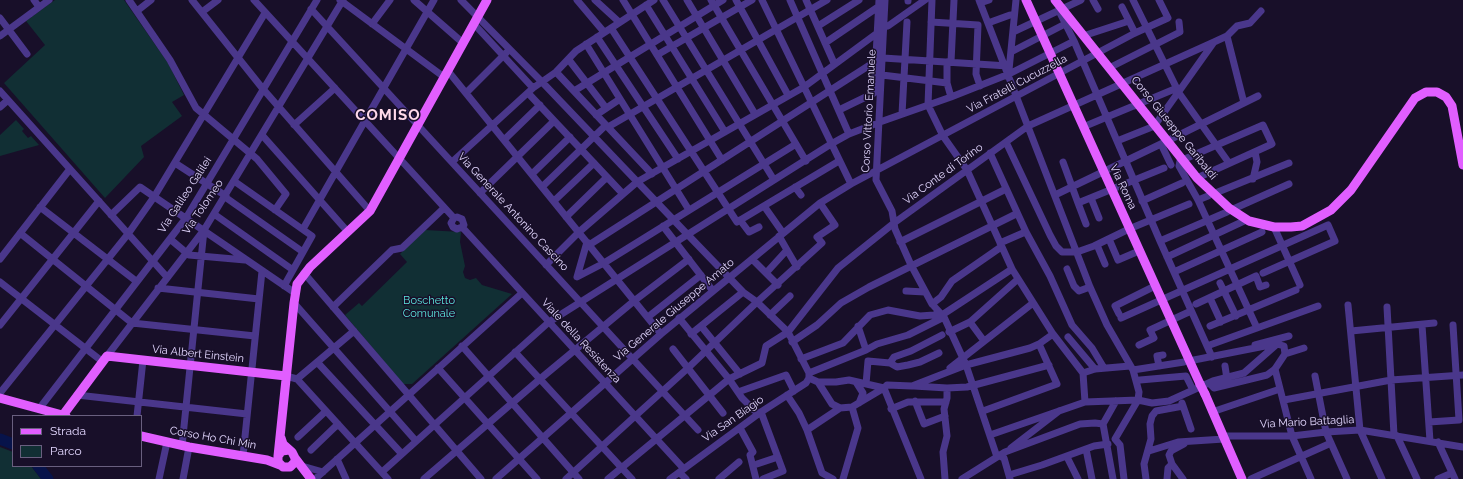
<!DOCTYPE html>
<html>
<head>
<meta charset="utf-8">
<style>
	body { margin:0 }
	#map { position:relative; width:1463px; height:479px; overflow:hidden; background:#180f29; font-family:Raleway,sans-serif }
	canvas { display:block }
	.legend { position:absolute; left:12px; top:415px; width:130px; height:52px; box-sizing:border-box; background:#180f29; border:1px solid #695f7f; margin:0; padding:5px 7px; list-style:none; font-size:12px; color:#e3d7ff }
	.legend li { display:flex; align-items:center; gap:8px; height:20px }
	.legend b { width:20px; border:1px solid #695f7f }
</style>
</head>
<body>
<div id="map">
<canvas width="1463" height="479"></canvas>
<ul class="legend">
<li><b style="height:5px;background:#e15eff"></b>Strada</li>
<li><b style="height:11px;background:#112f34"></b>Parco</li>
</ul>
</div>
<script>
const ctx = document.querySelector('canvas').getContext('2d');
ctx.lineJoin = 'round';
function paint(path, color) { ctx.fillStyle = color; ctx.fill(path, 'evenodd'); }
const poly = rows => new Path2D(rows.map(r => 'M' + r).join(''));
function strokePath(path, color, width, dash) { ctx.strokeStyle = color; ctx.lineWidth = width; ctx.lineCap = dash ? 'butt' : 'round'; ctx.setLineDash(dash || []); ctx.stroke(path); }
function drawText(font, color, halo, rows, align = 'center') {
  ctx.font = font + ' Raleway,sans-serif'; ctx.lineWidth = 3; ctx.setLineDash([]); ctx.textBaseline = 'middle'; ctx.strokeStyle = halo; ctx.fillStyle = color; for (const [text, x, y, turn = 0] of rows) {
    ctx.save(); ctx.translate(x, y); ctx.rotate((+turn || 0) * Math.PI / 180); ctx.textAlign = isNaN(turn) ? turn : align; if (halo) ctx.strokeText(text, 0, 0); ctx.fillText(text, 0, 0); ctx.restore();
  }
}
const green = poly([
	[55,0,124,0,168,63,184,95,172,102,182,116,141,146,144,157,105,198,4,83,45,45,26,21],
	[16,120,24,129,22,131,28,138,31,136,39,145,0,156,0,135],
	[425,230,461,232,460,242,465,266,463,272,465,278,470,280,476,278,482,285,512,294,412,384,403,384,345,315,359,303,362,306,407,262,400,254],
	[0,447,13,452,13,466,31,466,41,479,0,479]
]);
const river = poly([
	[0,439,13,444],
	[38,466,48,479]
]);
const minor = poly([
	[34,0,39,7],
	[129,0,170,60,196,108,257,159,286,194,275,210],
	[192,0,263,89,370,211],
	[254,0,454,218,451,223,453,227,457,229,462,227,684,469],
	[340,0,444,77],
	[414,0,463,43],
	[461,0,543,83,688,235,743,292,757,302,788,332,809,373,809,378],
	[577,0,604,32],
	[595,0,619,22],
	[623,0,722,160],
	[663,0,774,180],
	[687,0,755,114],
	[711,0,806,161],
	[736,0,788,95],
	[762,0,851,184],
	[790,0,849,134],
	[806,0,834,63],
	[885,0,876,180,892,211,895,229,911,265,932,304,944,317,966,365,996,454,1004,458,1010,479],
	[932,0,928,105,943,136,967,170,1012,269,1053,334,1083,373,1085,402],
	[979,0,1090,287,1107,325,1133,370,1139,392,1138,400,1115,439,1120,445,1124,479],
	[1093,0,1098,9],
	[1133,0,1179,93,1229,163],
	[908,1,908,0],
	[980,3,989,0],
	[646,5,725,132],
	[1122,7,1129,21],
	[311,9,698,430],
	[137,11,151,0],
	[1059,11,1074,41,1160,241,1212,357],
	[202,12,218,0],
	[0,18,27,54],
	[931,22,978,25,976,74,980,86],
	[988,23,1010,15],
	[372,24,390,0],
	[474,24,533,88],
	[818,26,859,0],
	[888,26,925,0],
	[611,28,737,222,839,161],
	[1013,32,1081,0],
	[0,36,49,0],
	[1083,36,1129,21,1135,33],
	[1227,36,1237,26,1250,23,1261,11],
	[597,37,678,159],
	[825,43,878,7],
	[586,44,689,210],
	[1011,52,1065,24],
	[657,55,752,0],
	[883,58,1008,66],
	[569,60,606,108],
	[947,62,947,83,951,97],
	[951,62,954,0],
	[1109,68,1180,32,1179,22],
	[1009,70,1016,0],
	[448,71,661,334],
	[556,72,652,174],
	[882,75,947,83],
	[0,91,167,277],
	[574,91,723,0],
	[466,93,506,53],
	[528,93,623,194],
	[1153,98,1177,88],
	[1134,106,1148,100],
	[0,107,8,100],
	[839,110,874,93,879,0],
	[902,114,907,22],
	[596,115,620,99],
	[294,125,335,88],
	[1155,125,1214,42,1227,36,1244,103],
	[608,127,827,0],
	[1083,127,1131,107],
	[262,135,348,232],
	[504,140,540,105],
	[1117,141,1152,127],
	[1167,141,1258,96],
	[1006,142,1050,235,1056,246,1062,252,1077,252,1094,246,1129,229,1189,204],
	[1161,144,1171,165],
	[990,153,1026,232,1050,276,1072,325,1092,348,1104,368],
	[452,162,533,88,556,72,576,51,654,0],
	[1063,162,1078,203,1164,168],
	[175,163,226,196],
	[532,174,570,137],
	[1197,178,1272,144,1263,125,1180,161,1179,166,1198,200,1257,328],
	[1253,179,1257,162,1255,152],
	[234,181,312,236,303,252],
	[542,187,606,125],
	[795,187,801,195],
	[480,193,554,121],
	[1213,194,1289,163],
	[1055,195,1165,142],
	[225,197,303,252,284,286],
	[1091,198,1099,218],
	[1198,200,1208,196],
	[554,201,594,163],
	[1142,201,1182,183],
	[1078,203,1086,224],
	[764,206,783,233],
	[40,207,136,281],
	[1231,210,1289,184],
	[214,214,293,270],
	[111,215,140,187,295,293],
	[566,217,607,177],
	[454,218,457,217,462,219,464,225,462,227],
	[740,220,749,232,759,227],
	[663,226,713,291],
	[1274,227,1300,285],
	[303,229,434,0],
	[20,233,132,323,255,336],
	[170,239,189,255,245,260],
	[1109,239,1118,260,1139,251],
	[1160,241,1227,212],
	[587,242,577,277,604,263,796,144],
	[900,242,1006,189],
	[1000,243,1023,233],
	[589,245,876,61],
	[1097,245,1105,264],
	[787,250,797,267],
	[1167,257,1244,221],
	[0,259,70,169],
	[752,259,766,273,787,250,779,236],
	[546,265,579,232,637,182,804,87,880,31],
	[1067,269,1074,286,1079,291,1090,287],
	[1174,272,1262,232],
	[304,273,481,479],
	[766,273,778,285],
	[0,282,103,362],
	[1220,283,1236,316],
	[158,288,259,299],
	[906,291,925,292],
	[1210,298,1221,322],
	[294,303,416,441],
	[932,304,941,297,952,281,1001,247],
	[1196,304,1256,276,1260,287,1266,285],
	[1348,305,1360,430,1382,479],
	[333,307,392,250,402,248,444,208],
	[1387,307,1394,435],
	[1119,314,1115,306,1155,286],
	[770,315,790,296],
	[942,315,1012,269],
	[648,317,701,275],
	[679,318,729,379,742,398,758,414],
	[1121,318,1328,225,1335,241,1263,273],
	[970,322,984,341],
	[0,325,99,201],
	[1422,325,1430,441],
	[701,326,740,374],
	[858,326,866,350],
	[1210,326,1296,290],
	[1351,331,1434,323],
	[949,332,970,322,1018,279],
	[691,334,743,292],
	[1068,337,1095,369],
	[792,342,817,325,841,303,869,287,1014,215],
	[1139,345,1154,338,1150,330,1191,311],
	[1255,345,1289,336],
	[462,346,579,479],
	[1207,346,1318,306],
	[673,349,723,413],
	[515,352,632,479],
	[107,356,204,230,343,0],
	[801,359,843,343,870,315,888,310,920,316,934,315,939,313],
	[1194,360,1275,344],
	[317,362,402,454],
	[890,363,897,367,908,365,920,362,939,353],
	[1159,366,1157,356,1163,355],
	[1225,366,1227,379],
	[438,368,537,479],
	[950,368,1033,303],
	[1275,369,1292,436,1311,479],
	[1133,370,1184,362],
	[809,373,866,350,877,344,908,335,944,317],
	[1083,373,1095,369,1130,366],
	[286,376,297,379,388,479],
	[1315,376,1326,432,1347,479],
	[809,378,818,382,832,404,840,408,852,407,884,388],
	[297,379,354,331],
	[1140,380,1186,376,1193,390],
	[818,382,836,382,849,380,884,388],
	[856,382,863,393,859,403],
	[866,384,868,361,890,363,894,357,911,351,942,335],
	[1210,384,1214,388,1267,375,1275,369,1285,354,1304,348],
	[914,386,947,388,967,387,1049,365],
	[738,392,786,375,794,391],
	[0,393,128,234,154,197,265,13],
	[77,395,247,414],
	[787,395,799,413,807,430,822,473,833,479],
	[1284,400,1391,380,1463,375],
	[915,401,924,424,945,416],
	[1182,403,1191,429],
	[39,409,186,218,317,0],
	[891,409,908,402,946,402],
	[983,411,1057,384,1039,344],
	[761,412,783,471,763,479],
	[1212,412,1280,389],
	[137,416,143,360],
	[1429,422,1459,420,1453,325],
	[740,428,753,452,750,455,756,479],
	[807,430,840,408],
	[990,435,1085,402,1138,400,1152,403,1169,401,1213,381,1244,373,1277,344,1284,346,1285,354],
	[1223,436,1292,436,1326,432,1360,430,1463,447],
	[1397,436,1417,479],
	[298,437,326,411],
	[1438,442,1455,479],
	[182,446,204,230],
	[1011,448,1059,411],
	[1086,449,1092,479],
	[311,450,338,424],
	[1149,451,1178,442,1224,439],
	[243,456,262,271],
	[1067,457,1078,479],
	[337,459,346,479],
	[757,464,778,457],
	[302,466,323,472],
	[382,472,549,322,831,144,849,134,880,122,951,97,1009,74,1074,41],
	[680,473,686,479],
	[1009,475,1042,465,1094,446,1108,444],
	[159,479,167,442],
	[183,479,189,447],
	[315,479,522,293],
	[424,479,540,379,634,301,689,259],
	[496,479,661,334,820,203,851,184,1135,33,1168,18,1159,0],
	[566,479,688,368,757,302,822,243,817,237,835,225,820,203],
	[608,479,729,379,762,363,766,346,788,332,838,268,894,223,1028,126,1214,42],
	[670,479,761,412,806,383,809,378],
	[719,479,739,462],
	[843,479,858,428,852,407],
	[921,479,884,388,887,385,912,386,966,365,1030,348,1039,344,1053,334],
	[945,479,943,452,947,436,944,409,947,398,947,388],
	[962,479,1005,452,1080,424,1095,423,1103,424],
	[1113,479,1103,424,1116,401],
	[1146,479,1144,464,1151,439,1150,424,1152,416,1156,411,1183,406],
	[1167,479,1168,468,1172,464],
	[1183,479,1172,464,1169,455,1171,451,1184,444],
	[1251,479,1331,443],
	[1438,479,1452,473]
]);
const major = poly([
	[1026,0,1200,384],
	[1055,0,1197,178,1229,208,1249,221,1274,227,1291,227,1302,226,1331,210,1351,190,1415,98,1426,92,1437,92,1446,97,1452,106,1463,165],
	[1205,394,1242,479],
	[0,398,66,416],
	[63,415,107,356,286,376],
	[141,436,189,447,267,460,280,465],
	[281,438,283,444,292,452,295,458,295,462,290,467,283,467,278,462,278,456,282,451,289,450],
	[278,456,294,303,297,284,310,267,370,211,487,0],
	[295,458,311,479]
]);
const majorBridge = poly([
	[1200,384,1205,394]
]);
const streetNames = [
	["Via Fratelli Cucuzzella",1017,84,-28],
	["Corso Vittorio Emanuele",869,111,-87],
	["Corso Giuseppe Garibaldi",1174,128,51],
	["Via Conte di Torino",943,174,-36],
	["Via Roma",1123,187,65],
	["Via Galileo Galilei",185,195,-57],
	["Via Tolomeo",203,207,-56],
	["Via Generale Antonino Cascino",513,212,47],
	["Via Generale Giuseppe Amato",674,310,-40],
	["Viale della Resistenza",581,341,47],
	["Via Albert Einstein",198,354,6],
	["Via San Biagio",733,419,-35],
	["Via Mario Battaglia",1307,422,-3],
	["Corso Ho Chi Min",213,438,10]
];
const parkNames = [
	["Boschetto",429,301],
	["Comunale",429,314]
];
const districtNames = [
	["COMISO",388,115]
];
paint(green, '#112f34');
strokePath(river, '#07134a', 11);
strokePath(minor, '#4a378b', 7);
strokePath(major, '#e15eff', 9);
strokePath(majorBridge, '#e15eff', 9);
drawText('11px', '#e3d7ff', '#180f29', streetNames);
drawText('11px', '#5be7de', '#180f29', parkNames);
ctx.letterSpacing = '1px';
drawText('bold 15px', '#ffd9ea', '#180f29', districtNames);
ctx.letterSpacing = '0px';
</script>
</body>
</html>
